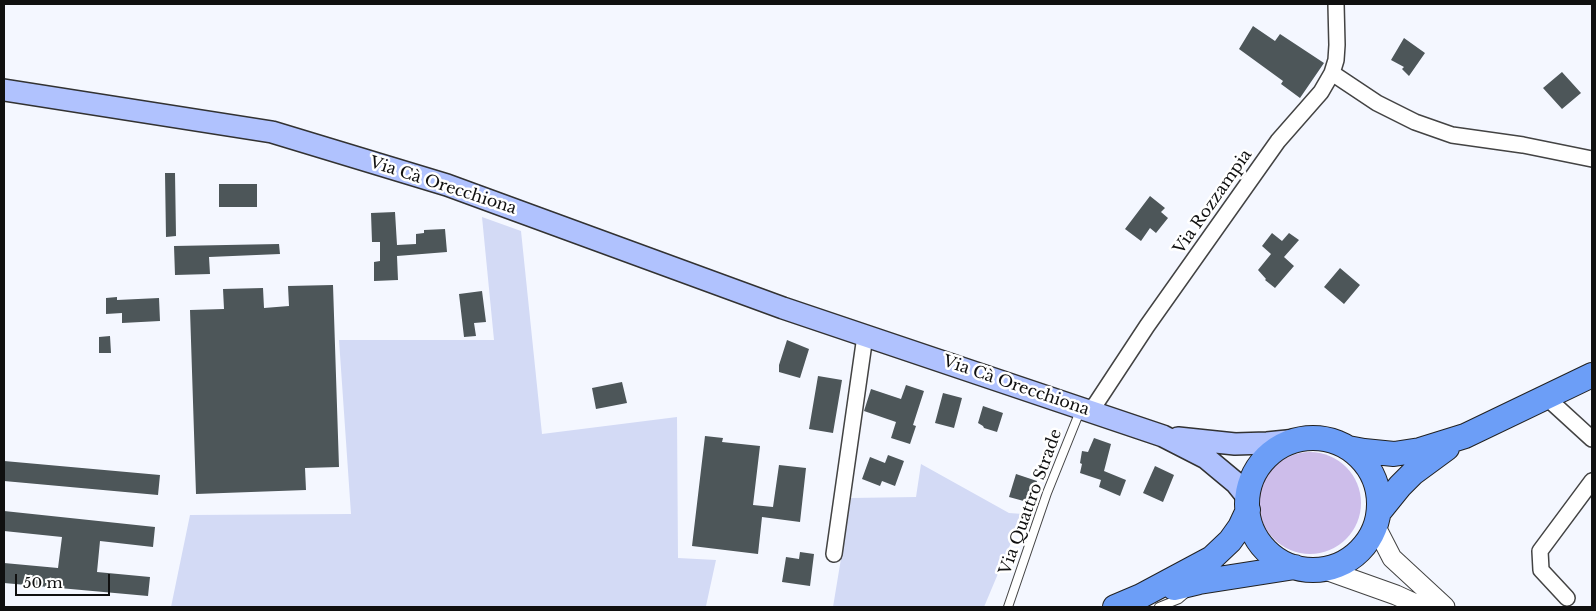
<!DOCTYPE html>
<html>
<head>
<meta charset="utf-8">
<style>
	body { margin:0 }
	#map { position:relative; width:1596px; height:611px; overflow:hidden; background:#f4f7ff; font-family:"Libre Baskerville",serif }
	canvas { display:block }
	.frame { position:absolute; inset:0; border:5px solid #101010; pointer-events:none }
	.scale { position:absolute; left:15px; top:574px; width:95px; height:22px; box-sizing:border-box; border:2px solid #101010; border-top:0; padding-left:6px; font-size:15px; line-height:18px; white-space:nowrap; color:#101010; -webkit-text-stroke:4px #fff; paint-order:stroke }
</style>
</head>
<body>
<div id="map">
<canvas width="1596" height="611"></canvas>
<div class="frame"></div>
<div class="scale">50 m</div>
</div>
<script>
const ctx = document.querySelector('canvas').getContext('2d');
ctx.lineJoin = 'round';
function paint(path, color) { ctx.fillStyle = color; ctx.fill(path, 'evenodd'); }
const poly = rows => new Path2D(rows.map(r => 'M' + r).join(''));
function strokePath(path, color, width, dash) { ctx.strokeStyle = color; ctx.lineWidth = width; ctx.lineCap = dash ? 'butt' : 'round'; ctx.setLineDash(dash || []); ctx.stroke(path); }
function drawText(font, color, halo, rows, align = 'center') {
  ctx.font = font + ' "Libre Baskerville",serif'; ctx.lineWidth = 5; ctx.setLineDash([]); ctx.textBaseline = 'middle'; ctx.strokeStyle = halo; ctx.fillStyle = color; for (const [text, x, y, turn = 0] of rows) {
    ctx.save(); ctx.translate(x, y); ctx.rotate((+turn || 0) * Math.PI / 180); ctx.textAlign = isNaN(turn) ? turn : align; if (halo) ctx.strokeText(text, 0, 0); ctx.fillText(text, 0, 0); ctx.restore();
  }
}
const farmland = poly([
	[482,217,521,231,542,434,677,417,678,558,716,560,706,606,721,607,171,607,190,515,351,514,339,340,494,340],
	[921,464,1009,513,1023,514,984,607,833,607,851,498,916,497]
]);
const green = poly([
	'1259 503a51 51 0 1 1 102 0a51 51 0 1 1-102 0Z'
]);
const building = poly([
	[1253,26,1275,41,1280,34,1324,63,1300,98,1281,84,1283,81,1239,49],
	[1404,38,1425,53,1409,76,1402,69,1404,67,1391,60],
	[1562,72,1581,93,1562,109,1543,88],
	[165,173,175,173,176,236,166,237],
	[219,184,257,184,257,207,219,207],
	[1150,196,1165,208,1161,212,1168,218,1156,233,1150,228,1141,241,1125,229],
	[395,212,397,245,416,244,416,234,424,233,424,230,445,229,447,252,397,256,398,280,374,281,374,262,380,261,380,242,372,242,371,213],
	[1272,233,1282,241,1289,233,1299,240,1284,257,1294,266,1275,288,1265,280,1266,279,1258,270,1271,254,1262,246],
	[279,244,280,254,209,257,210,274,175,275,174,246],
	[1340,268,1360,285,1344,304,1324,287],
	[333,285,339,467,305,468,306,490,196,494,190,310,224,309,223,289,263,288,264,308,289,306,288,286],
	[482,291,486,322,474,323,476,336,464,337,459,294],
	[117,297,117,300,159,298,160,321,122,323,122,313,106,314,106,298],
	[110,336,111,353,99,353,99,337],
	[787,340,809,349,800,378,779,372,779,365],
	[818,376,842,380,833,433,809,429],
	[622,382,627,403,596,409,592,388],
	[906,385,924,391,913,425,916,426,910,444,891,438,896,422,864,411,871,389,901,399],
	[943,393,962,398,954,428,935,423],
	[983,406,1003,413,997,432,984,428,983,426,978,423],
	[705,436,723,438,722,442,760,446,753,505,773,507,779,465,806,468,800,522,762,517,758,554,692,546],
	[1094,438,1111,444,1104,471,1126,480,1120,496,1099,487,1101,480,1080,473,1082,464,1080,463,1082,451,1088,452],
	[888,455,904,461,895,486,882,481,880,486,862,479,870,457,885,463],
	[4,461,160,475,158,495,4,481],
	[1155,466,1174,475,1163,502,1143,493],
	[1016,474,1037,481,1031,503,1009,497],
	[4,511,155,527,153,547,100,541,97,572,150,577,148,596,4,583,4,563,58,568,62,537,4,531],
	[800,552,814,554,810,586,782,582,786,557,799,559]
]);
const service = poly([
	[1008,607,1047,493,1078,416,1085,411],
	[1159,607,1179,599,1186,593]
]);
const minor = poly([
	[1332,73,1377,103,1415,122,1452,135,1523,145,1592,159],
	[1546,397,1592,439],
	[1086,410,1095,405,1147,326,1278,141,1321,92,1332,73,1336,60,1337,45,1336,4],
	[834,554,864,343,868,336],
	[1567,598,1541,570,1540,551,1592,481]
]);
const tertiary = poly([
	[1375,525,1392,558,1445,607],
	[1323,569,1396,595,1422,607]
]);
const secondary = poly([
	[4,90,272,132,447,185,783,308,1163,436,1206,458,1236,483,1248,498],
	[1178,438,1235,444,1267,443,1297,440]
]);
const primary = poly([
	'1247 504a66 66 0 1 1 132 0a66 66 0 1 1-132 0Z',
	[1348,448,1364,451,1394,454,1420,450,1465,436,1592,375],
	[1379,512,1400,486,1413,473,1447,448],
	[1174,588,1199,582,1295,567],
	[1115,607,1141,596,1212,558,1230,541,1240,527,1248,510]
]);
const streetNames = [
	["Via Cà Orecchiona",443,186,18],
	["Via Rozzampia",1213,202,-55],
	["Via Cà Orecchiona",1016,386,19],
	["Via Quattro Strade",1031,502,-70]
];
paint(farmland, '#d3daf5');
paint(green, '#cdbdea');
paint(building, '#4d5659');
strokePath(service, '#434343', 10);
strokePath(minor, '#434343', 18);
strokePath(tertiary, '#434343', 21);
strokePath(secondary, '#323232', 24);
strokePath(primary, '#212121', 26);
strokePath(service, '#fff', 8);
strokePath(minor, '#fff', 15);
strokePath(tertiary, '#fff', 19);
strokePath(secondary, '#b0c2fe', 21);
strokePath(primary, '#6c9ef7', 24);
drawText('16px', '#101010', '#fff', streetNames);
</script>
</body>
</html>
